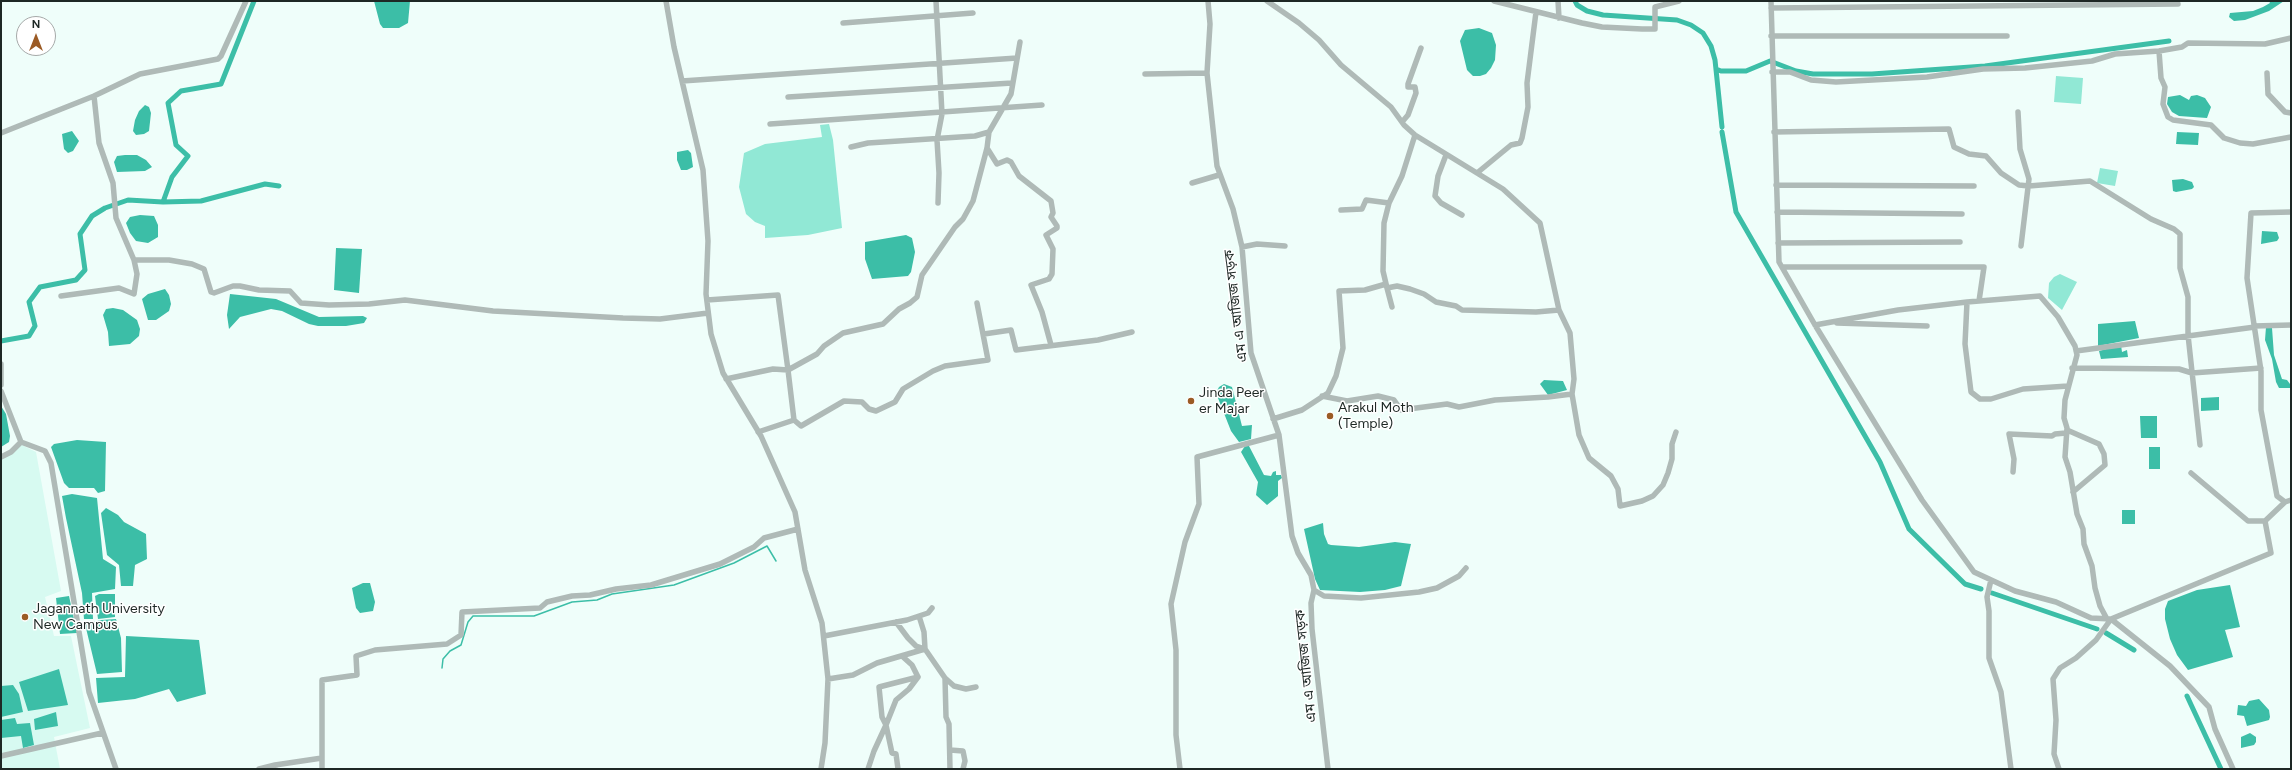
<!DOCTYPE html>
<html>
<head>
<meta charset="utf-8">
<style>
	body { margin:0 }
	#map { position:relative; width:2292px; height:770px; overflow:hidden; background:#effefa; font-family:Figtree,sans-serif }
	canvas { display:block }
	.frame { position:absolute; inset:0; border:2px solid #1e2825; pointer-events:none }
	.north { position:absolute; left:16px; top:16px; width:40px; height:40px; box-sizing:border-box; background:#fff; border:1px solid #a5a9a8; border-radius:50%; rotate:0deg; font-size:11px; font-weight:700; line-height:16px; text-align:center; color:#1e2825 }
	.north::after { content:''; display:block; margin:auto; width:14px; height:18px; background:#9b5b25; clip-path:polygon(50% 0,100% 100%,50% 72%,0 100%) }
</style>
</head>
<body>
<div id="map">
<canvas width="2292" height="770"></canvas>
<div class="frame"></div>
<div class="north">N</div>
</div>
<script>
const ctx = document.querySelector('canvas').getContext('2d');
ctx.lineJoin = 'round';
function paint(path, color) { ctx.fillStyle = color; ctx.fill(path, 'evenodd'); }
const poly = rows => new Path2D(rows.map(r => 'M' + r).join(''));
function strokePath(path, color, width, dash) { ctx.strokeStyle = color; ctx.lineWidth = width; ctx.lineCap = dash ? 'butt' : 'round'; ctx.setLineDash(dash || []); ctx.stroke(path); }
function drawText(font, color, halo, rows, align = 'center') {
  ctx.font = font + ' Figtree,"Noto Sans Bengali",sans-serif'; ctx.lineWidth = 3; ctx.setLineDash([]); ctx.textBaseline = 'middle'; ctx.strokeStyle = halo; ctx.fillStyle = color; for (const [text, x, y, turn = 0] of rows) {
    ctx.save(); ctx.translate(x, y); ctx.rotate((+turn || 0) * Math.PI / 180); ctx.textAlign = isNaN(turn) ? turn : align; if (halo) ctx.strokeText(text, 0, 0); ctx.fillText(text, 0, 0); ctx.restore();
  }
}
const built = poly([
	[22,445,36,452,61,591,45,597,54,636,71,636,90,728,54,737,60,769,1,769,1,456]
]);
const green = poly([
	[2056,76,2083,78,2081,104,2054,102],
	[829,124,833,140,842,228,808,235,765,238,765,226,755,222,746,214,739,187,744,153,765,144,822,137,820,125],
	[2100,168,2118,171,2115,186,2097,183],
	[2060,274,2077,282,2062,310,2048,298,2049,283,2054,277]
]);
const water = poly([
	[374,1,410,1,408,23,399,28,383,28,380,24],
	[2269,1,2284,1,2269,11,2245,20,2234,21,2229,17,2230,13,2253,11,2263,7,2270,3],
	[1479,28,1492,33,1496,45,1495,60,1491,68,1486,74,1480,76,1473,76,1467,70,1460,41,1465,30],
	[2180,95,2189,100,2191,96,2197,95,2205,98,2211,107,2207,118,2179,116,2172,112,2167,104,2168,97],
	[145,105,149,107,151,113,149,131,144,134,136,135,133,131,135,120,139,111],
	[72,131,79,141,73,151,68,153,64,149,62,134],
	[2177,132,2199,133,2198,145,2176,144],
	[688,150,691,153,693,167,687,170,681,170,677,160,677,152],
	[125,155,137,155,146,160,152,167,145,171,117,172,114,162,117,156],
	[2183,179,2192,182,2194,187,2192,189,2176,192,2173,191,2172,180],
	[140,215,154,216,158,225,158,237,148,243,136,241,130,233,126,223,130,217],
	[2262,231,2277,232,2279,238,2277,241,2261,244],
	[906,235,912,238,915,252,911,272,908,276,872,279,865,259,865,242],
	[336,248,362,249,359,293,334,290],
	[165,289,169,295,171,304,169,311,156,320,148,320,142,299,148,294],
	[230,294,276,299,319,317,363,316,367,318,364,323,346,326,318,326,309,324,282,311,271,309,240,317,229,329,227,315],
	[113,308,123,310,137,320,140,329,139,336,130,344,109,346,108,332,103,315,106,309],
	[2135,321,2139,338,2098,346,2098,324],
	[2266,327,2272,328,2274,355,2282,379,2287,380,2290,384,2290,388,2279,388,2276,382,2272,359,2265,340],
	[2121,345,2122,352,2127,350,2128,357,2101,359,2099,351],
	[1544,380,1563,381,1567,390,1548,395,1540,384],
	[1224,384,1232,387,1242,426,1252,425,1251,439,1239,442,1231,431,1216,393,1219,387],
	[2219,397,2219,410,2201,411,2201,398],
	[1,406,6,414,10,436,9,442,1,447],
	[2140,416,2157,416,2157,438,2141,438],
	[77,440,106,442,105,491,98,493,94,488,69,488,64,483,51,447,54,444],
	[1245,446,1249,446,1264,475,1271,476,1273,472,1276,471,1276,475,1281,475,1282,478,1278,481,1278,496,1267,505,1256,495,1258,482,1241,452],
	[2149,447,2160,447,2160,469,2149,469],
	[72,494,97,498,103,559,116,567,115,589,92,593,93,619,84,619,82,593,66,518,62,496],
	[106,508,118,515,124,522,146,534,147,559,135,565,133,586,121,586,119,565,107,555,101,513],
	[2122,510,2135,510,2135,524,2122,524],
	[1323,523,1324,534,1328,544,1331,545,1359,547,1395,542,1411,544,1401,586,1385,590,1360,592,1320,590,1315,579,1304,529],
	[363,583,370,583,375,602,373,611,360,613,356,608,352,588],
	[2230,585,2240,627,2225,630,2233,657,2188,670,2177,655,2170,639,2165,619,2165,609,2168,601,2197,590],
	[99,594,115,594,115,617,98,619,95,596],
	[69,596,77,633,60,634,56,598],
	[116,619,121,638,122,672,97,674,85,624,101,620],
	[126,636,199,640,206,694,177,702,169,689,135,699,98,703,96,678,125,677],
	[59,669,68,705,28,711,19,682],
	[13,685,19,694,23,712,1,717,1,686],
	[2259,699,2269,710,2270,717,2269,720,2247,726,2244,716,2237,715,2238,705,2246,706,2249,701],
	[56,712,58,726,35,730,34,719],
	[15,718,17,724,30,723,34,745,23,748,21,736,1,738,1,720],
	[2250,733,2256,737,2256,742,2254,745,2241,748,2241,737]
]);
const stream = poly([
	[442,668,443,659,450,651,461,645,468,622,473,616,534,616,572,602,597,600,612,594,674,585,734,563,767,546,776,561]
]);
const canal = poly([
	[1575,1,1577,5,1587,11,1603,15,1677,20,1691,25,1703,33,1711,46,1715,60,1722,127],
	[1716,69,1721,71,1746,71,1770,61,1796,71,1813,74,1872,74,1985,66,2169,41],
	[1722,132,1736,212,1880,462,1909,529,1965,584,1981,589],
	[163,202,201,201,265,184,279,186],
	[1,341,29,336,35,326,29,302,40,287,76,280,85,270,80,234,92,216,105,208,128,200,163,202,172,177,188,156,176,145,168,103,181,91,221,84,254,1],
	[1992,593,2097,629],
	[2106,633,2134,650],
	[2187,696,2221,769]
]);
const minor = poly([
	[666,1,674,47,703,170,708,241,706,294,711,334,723,373,761,436,795,512,805,570,822,623,828,679,825,743,821,769],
	[936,1,942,114,937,140,939,173,938,203],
	[1208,1,1210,24,1207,73,1217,166,1233,209,1242,247,1251,353,1279,435,1292,536,1298,553,1311,575,1314,590,1311,603,1312,629,1328,769],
	[1267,1,1299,23,1319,40,1341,65,1391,107,1404,125,1415,135,1503,189,1540,223,1559,310,1570,333,1574,379,1572,394,1579,435,1589,458,1611,476,1618,489,1620,506,1642,501,1653,496,1663,485,1668,473,1672,459,1672,444,1676,432],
	[1494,1,1582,23,1602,27,1642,29,1655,29,1655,7,1679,1],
	[1558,1,1559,18],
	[1771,1,1779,262,1815,325,1922,500,1974,572,2015,591,2056,602,2091,618,2111,619,2170,666,2209,707,2215,729,2233,769],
	[1771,8,2178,4],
	[843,23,973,13],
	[1771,36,2007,36],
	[2159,51,2161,78,2165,87,2163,104,2168,117,2173,120,2211,125,2224,138,2240,143,2253,144,2291,137],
	[1772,72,1790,72,1811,80,1836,82,1927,77,1983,69,2025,68,2092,61,2115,54,2159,51,2182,47,2188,43,2265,44,2291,38],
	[2267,73,2268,94,2285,112,2291,113],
	[1145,74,1207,73],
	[682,81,1017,58],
	[94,96,99,143,113,183,116,218,134,260,169,260,192,264,204,269,211,292,214,293,233,286,240,286,259,290,290,291,301,303,329,305,369,304,405,300,493,311,623,318,660,319,708,313],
	[788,97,1012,83],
	[2018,112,2020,149,2029,179,2021,246],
	[1402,122,1408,115,1416,93,1415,87,1408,87,1408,84,1421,48],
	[770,124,1042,105],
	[1774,132,1949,129,1954,147,1969,154,1986,156,2001,173,2019,185,2029,186,2090,181,2151,219,2174,229,2180,234,2180,268,2188,297,2188,335,2200,445],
	[1,133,94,96,140,74,218,59,221,56,246,1],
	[1415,135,1402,176,1389,203,1384,223,1383,271,1387,288,1397,286,1410,289,1424,294,1436,302,1456,306,1462,310,1536,312,1559,310],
	[851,147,868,143,975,136,989,132],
	[987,148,997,164,1007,160,1011,162,1019,176,1051,201,1053,213,1051,217,1057,226,1057,228,1046,235,1053,249,1052,274,1049,279,1031,285,1042,312,1051,345],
	[1446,155,1438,176,1435,196,1441,203,1462,215],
	[1477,173,1511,145,1520,143,1522,138,1528,107,1527,83,1536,12],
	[1192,183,1219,175],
	[1776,185,1974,186],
	[1341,210,1362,209,1366,200,1389,203],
	[1777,212,1962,214],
	[2291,212,2251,213,2247,278,2261,371,2261,410,2277,496,2285,502,2291,500],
	[1778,243,1960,242],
	[1242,247,1257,244,1285,246],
	[1782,267,1984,267,1979,301],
	[1387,288,1392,307],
	[61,296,119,288,134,294,137,274,134,260],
	[707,300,778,295,788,370,817,354,824,346,843,333,883,324,899,309,910,303,917,297,922,275,955,227,963,219,973,201,987,148,989,132,1011,94,1020,42],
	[1967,302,2040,296,2058,317,2075,346,2077,355,2065,400,2064,418,2067,428,2065,457,2070,472,2077,514,2083,529,2084,544,2092,566,2095,588,2100,606,2107,619],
	[1837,323,1927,326],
	[1815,325,1898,310,1967,302,1965,344,1971,392,1980,399,1991,399,2023,389,2068,386],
	[2254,326,2291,325],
	[984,334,1011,330,1016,350,1098,340,1132,332],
	[2076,351,2255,327],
	[1,364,1,385],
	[2072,368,2179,369,2192,373,2261,368],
	[726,379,773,369,788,370,794,420],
	[1,391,21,442,45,451,51,463,89,692,116,769],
	[1322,396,1347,401,1378,396,1394,400,1401,410,1447,404,1459,407,1495,400,1548,397,1572,394],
	[1273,419,1302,410,1328,393,1336,376,1343,348,1339,291,1365,290,1386,284],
	[2067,430,2099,444,2104,454,2105,465,2073,492],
	[758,432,794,420,801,426,844,401,862,402,869,409,876,411,895,402,903,389,933,371,945,366,988,360,977,303],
	[1,457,11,452,21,442],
	[2013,472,2014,459,2009,434,2052,436,2055,434,2066,433],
	[2191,473,2248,521,2265,521],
	[1991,580,1987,597,1989,611,1989,658,2001,692,2011,769],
	[1314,590,1324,596,1361,598,1419,592,1437,588,1459,576,1466,568],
	[896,622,908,638,916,646,925,649,924,632,919,616],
	[824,636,907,620,928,613,932,608],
	[902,656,912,665,918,677],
	[828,679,853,675,877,663,925,649,945,678],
	[950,750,963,751,965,761,963,769],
	[1,756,102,733],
	[259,769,275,765],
	[275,769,275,765,322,758],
	[322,769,322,680,357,675,356,656,375,650,447,644,461,635,462,612,540,608,547,602,572,596,590,595,616,589,651,585,720,564,754,547,764,538,798,529],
	[868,769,874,751,886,725,896,700,909,689,918,677,879,687,882,717,886,725,892,753,896,754,898,769],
	[950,769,949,724,946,717,945,678,954,686,966,689,976,687],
	[1180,769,1176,735,1176,650,1171,604,1185,542,1199,504,1197,457,1279,435],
	[2059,769,2054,754,2056,720,2053,679,2060,668,2076,658,2096,640,2111,619,2271,553,2265,521,2285,502]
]);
const markers = [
	[1191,401,4,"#9b5b25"],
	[1330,416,4,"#9b5b25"],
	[25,617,4,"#9b5b25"]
];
const streetNames = [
	["এম এ আজিজ সড়ক",1236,306,-97],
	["এম এ আজিজ সড়ক",1306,666,-96]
];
const poiNames = [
	["Jinda Peer",1199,393],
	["er Majar",1199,409],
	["Arakul Moth",1338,408],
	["(Temple)",1338,424],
	["Jagannath University",33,609],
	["New Campus",33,625]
];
paint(built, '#d7faf1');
paint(green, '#91e8d5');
paint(water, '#3cbea7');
strokePath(stream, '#3cbea7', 1.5);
strokePath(canal, '#3cbea7', 5);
strokePath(minor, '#afbab7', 5.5);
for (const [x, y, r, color] of markers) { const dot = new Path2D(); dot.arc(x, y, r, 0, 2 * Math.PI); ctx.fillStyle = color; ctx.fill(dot); strokePath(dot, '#fff', 1.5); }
drawText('14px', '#1e2825', '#fff', streetNames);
drawText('14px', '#1e2825', '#fff', poiNames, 'left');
</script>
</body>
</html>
